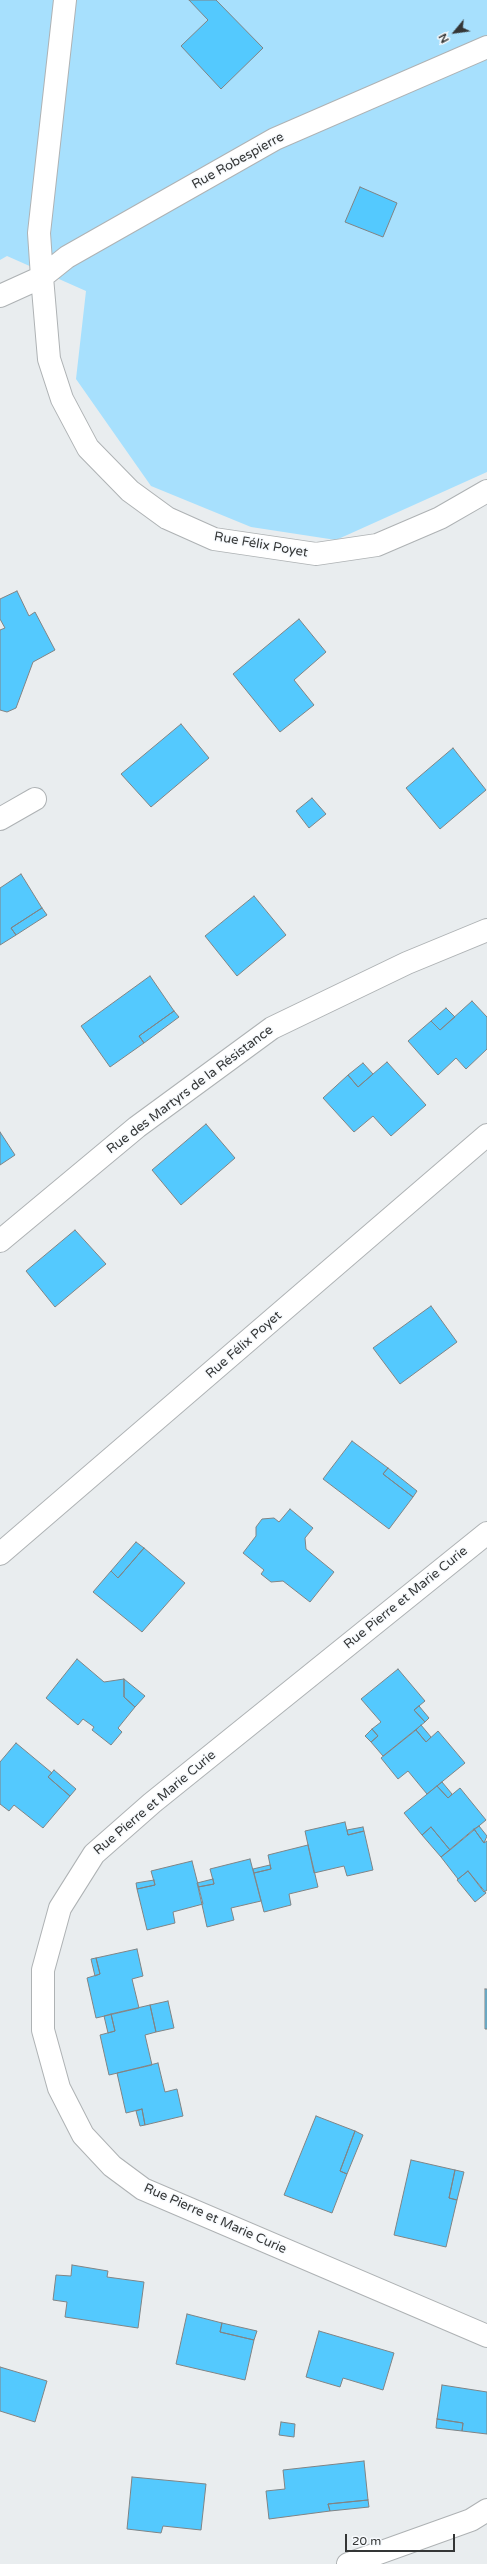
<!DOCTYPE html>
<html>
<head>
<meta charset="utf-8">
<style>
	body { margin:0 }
	#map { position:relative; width:487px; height:2564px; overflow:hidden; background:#e9edef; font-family:"Varela Round",sans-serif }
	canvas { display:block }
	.north { position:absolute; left:435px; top:12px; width:40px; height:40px; -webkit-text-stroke:3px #f7fafd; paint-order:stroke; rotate:241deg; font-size:11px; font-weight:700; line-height:16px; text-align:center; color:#343636 }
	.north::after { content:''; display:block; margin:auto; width:14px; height:18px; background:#343636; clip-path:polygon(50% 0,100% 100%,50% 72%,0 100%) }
	.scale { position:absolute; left:345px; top:2534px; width:110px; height:18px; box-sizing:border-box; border:2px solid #343636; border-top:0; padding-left:5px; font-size:12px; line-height:14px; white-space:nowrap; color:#343636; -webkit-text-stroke:3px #f7fafd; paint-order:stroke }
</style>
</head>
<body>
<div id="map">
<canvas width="487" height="2564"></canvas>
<div class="north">N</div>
<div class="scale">20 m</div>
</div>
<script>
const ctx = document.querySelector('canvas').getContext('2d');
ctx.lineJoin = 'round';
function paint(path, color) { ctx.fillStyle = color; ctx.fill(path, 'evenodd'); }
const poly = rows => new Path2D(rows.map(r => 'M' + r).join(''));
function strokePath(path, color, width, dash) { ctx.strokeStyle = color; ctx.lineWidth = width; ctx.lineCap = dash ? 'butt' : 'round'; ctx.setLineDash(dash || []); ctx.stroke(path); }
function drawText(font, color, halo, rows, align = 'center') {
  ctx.font = font + ' "Varela Round",sans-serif'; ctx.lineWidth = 3; ctx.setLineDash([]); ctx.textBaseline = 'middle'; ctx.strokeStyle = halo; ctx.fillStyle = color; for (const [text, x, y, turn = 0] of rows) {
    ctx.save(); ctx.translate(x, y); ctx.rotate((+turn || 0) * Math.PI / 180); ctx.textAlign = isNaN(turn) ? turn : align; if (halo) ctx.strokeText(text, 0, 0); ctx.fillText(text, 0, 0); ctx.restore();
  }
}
const green = poly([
	[0,0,487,0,487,472,336,540,251,527,151,486,76,379,86,291,7,256,0,260]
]);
const building = poly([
	[189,0,216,0,263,48,221,89,181,46,208,20,189,0],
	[360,187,397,203,383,237,345,222,360,187],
	[17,591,29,616,35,612,55,650,33,662,16,708,7,712,0,710,0,630,5,628,0,619,0,599,17,591],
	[299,619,326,652,294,680,314,705,280,732,233,674,299,619],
	[181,724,209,758,151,807,121,774,181,724],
	[453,748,486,790,440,829,406,788,453,748],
	[312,798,326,814,309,828,296,811,312,798],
	[21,874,42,908,11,928,16,935,0,945,0,888,21,874],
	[254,896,286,935,237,976,205,936,254,896],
	[42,908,47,915,16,935,11,928,42,908],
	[150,976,174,1011,139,1036,144,1043,110,1067,81,1026,150,976],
	[472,1001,487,1017,487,1049,466,1069,456,1058,438,1075,408,1041,431,1021,440,1030,472,1001],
	[446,1008,455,1017,440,1030,431,1021,446,1008],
	[174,1011,179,1017,144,1043,139,1036,174,1011],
	[387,1062,426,1105,391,1136,373,1116,354,1132,323,1098,348,1075,358,1087,387,1062],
	[363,1063,373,1074,358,1087,348,1075,363,1063],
	[206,1124,235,1158,181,1205,152,1170,206,1124],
	[0,1132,15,1155,0,1165,0,1132],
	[75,1230,106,1264,55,1307,26,1271,75,1230],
	[431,1306,457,1342,400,1384,373,1348,431,1306],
	[352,1441,388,1468,383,1474,413,1497,389,1529,323,1479,352,1441],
	[388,1468,417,1491,413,1497,383,1474,388,1468],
	[290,1509,313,1528,305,1538,306,1549,334,1572,310,1602,283,1581,271,1582,261,1574,264,1570,243,1553,256,1536,256,1527,262,1519,274,1518,279,1522,290,1509],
	[136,1542,144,1548,118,1578,111,1571,136,1542],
	[144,1548,185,1583,142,1632,93,1592,111,1571,118,1578,144,1548],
	[77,1659,104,1682,124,1679,124,1697,135,1707,118,1728,122,1732,111,1745,92,1730,94,1727,83,1719,78,1725,46,1698,77,1659],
	[398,1669,425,1701,414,1710,425,1722,383,1756,371,1742,378,1736,372,1729,381,1722,361,1699,398,1669],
	[124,1679,145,1696,135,1707,124,1697,124,1679],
	[419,1706,429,1718,425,1722,414,1710,419,1706],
	[421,1725,431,1737,426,1742,416,1730,421,1725],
	[372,1729,378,1736,371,1742,365,1736,372,1729],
	[416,1730,426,1742,438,1731,465,1763,427,1794,408,1771,398,1779,381,1758,416,1730],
	[16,1743,52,1773,48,1777,70,1796,43,1828,14,1805,9,1811,0,1804,0,1762,16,1743],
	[54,1770,76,1789,70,1796,48,1777,54,1770],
	[442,1782,452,1794,448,1798,437,1786,442,1782],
	[437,1786,448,1798,460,1788,486,1820,450,1850,431,1827,422,1835,404,1813,437,1786],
	[345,1822,348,1835,364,1831,373,1870,347,1876,344,1866,314,1873,305,1831,345,1822],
	[479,1826,487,1836,484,1843,474,1829,479,1826],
	[363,1827,364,1831,348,1835,347,1830,363,1827],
	[431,1827,450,1850,441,1857,422,1835,431,1827],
	[474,1829,484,1843,487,1841,487,1890,484,1892,468,1871,458,1879,441,1857,474,1829],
	[308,1845,318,1887,289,1894,291,1905,264,1912,254,1873,271,1869,268,1855,308,1845],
	[250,1859,261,1901,231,1908,234,1920,207,1927,198,1887,214,1884,210,1869,250,1859],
	[192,1861,203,1904,173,1912,175,1923,147,1930,137,1889,155,1885,151,1871,192,1861],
	[270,1865,271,1869,254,1873,253,1869,270,1865],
	[468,1871,486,1893,475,1902,457,1880,468,1871],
	[213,1879,214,1884,198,1887,197,1883,213,1879],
	[154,1880,155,1885,137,1889,136,1883,154,1880],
	[137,1949,143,1976,132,1979,139,2008,96,2018,87,1978,100,1974,96,1958,137,1949],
	[96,1958,100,1974,95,1976,91,1959,96,1958],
	[485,1989,487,1989,487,2029,485,2029,485,1989],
	[168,2001,174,2028,156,2032,150,2005,168,2001],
	[150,2005,156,2032,145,2035,152,2065,109,2075,100,2035,115,2031,111,2014,150,2005],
	[111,2014,115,2031,108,2033,104,2016,111,2014],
	[158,2063,165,2092,177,2089,183,2116,145,2125,142,2109,126,2113,117,2073,158,2063],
	[142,2109,145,2125,140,2126,136,2111,142,2109],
	[316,2116,355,2131,340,2171,347,2174,332,2213,284,2195,316,2116],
	[355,2131,363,2135,347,2174,340,2171,355,2131],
	[411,2160,455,2170,449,2198,457,2200,446,2247,394,2235,411,2160],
	[455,2170,464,2172,457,2200,449,2198,455,2170],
	[72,2265,108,2271,107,2277,144,2282,138,2328,65,2317,67,2302,53,2300,56,2275,71,2276,72,2265],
	[187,2314,222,2323,220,2332,254,2340,245,2380,176,2364,187,2314],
	[222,2323,257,2331,254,2340,220,2332,222,2323],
	[319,2331,394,2353,383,2390,343,2378,340,2387,306,2377,319,2331],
	[0,2367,47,2381,35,2422,0,2411,0,2367],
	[442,2385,487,2392,487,2434,462,2431,463,2423,437,2419,442,2385],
	[437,2419,463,2423,462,2431,436,2428,437,2419],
	[281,2422,295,2424,294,2437,279,2435,281,2422],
	[364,2461,368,2500,328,2504,330,2511,269,2519,266,2491,285,2489,283,2470,364,2461],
	[132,2477,206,2484,201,2530,163,2526,161,2533,127,2529,132,2477],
	[368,2500,369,2507,330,2511,328,2504,368,2500]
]);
const minor = poly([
	[65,0,39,233,42,277,49,359,62,399,88,448,130,491,167,518,214,539,316,554,377,545,440,518,487,491],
	[0,296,42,277,67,257,275,139,487,47],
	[0,819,35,799],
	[0,1241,137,1127,272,1028,407,963,487,930],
	[487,1533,152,1803,94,1854,60,1908,43,1970,43,2030,59,2088,83,2135,112,2166,143,2189,487,2336],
	[0,1554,487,1135],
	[348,2564,471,2520,487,2510]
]);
const streetNames = [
	["Rue Robespierre",238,161,-29],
	["Rue Félix Poyet",261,545,10],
	["Rue des Martyrs de la Résistance",190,1090,-37],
	["Rue Félix Poyet",244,1345,-41],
	["Rue Pierre et Marie Curie",406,1598,-39],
	["Rue Pierre et Marie Curie",155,1803,-40],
	["Rue Pierre et Marie Curie",215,2219,24]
];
paint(green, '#a7e0fd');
paint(building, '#54c9fe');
strokePath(building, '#808485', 1);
strokePath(minor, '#aeb2b4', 24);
strokePath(minor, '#fff', 22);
drawText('13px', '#343636', '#f7fafd', streetNames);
</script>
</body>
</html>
